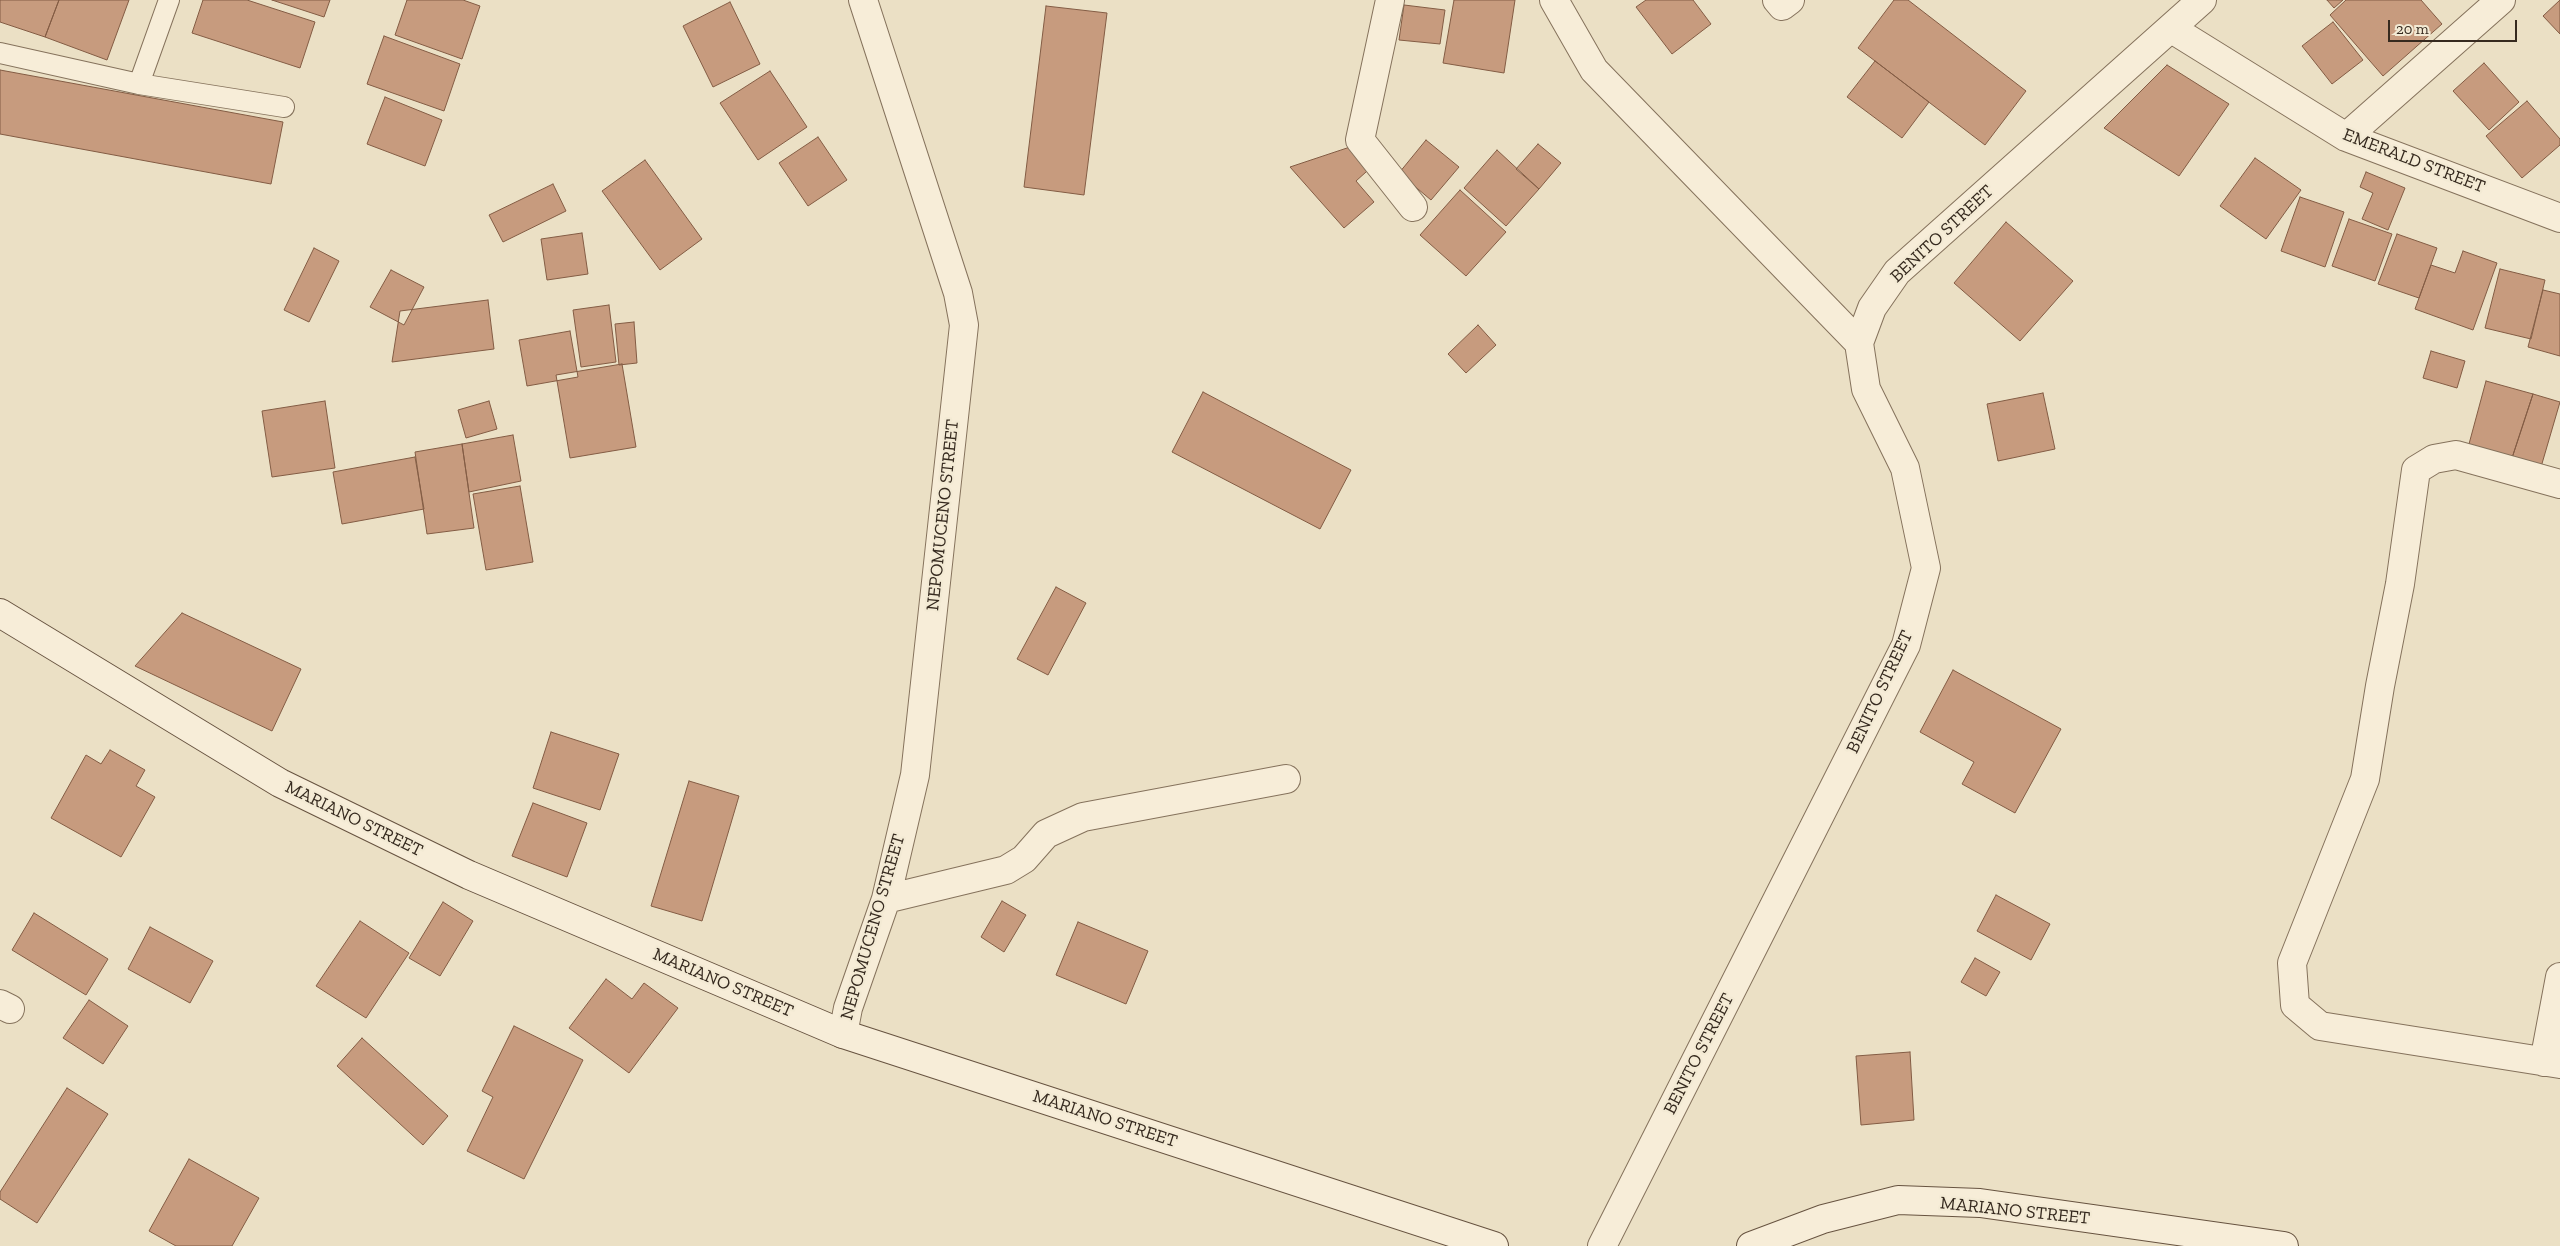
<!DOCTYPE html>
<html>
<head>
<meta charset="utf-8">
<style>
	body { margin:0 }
	#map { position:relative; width:2560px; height:1246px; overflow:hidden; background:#ebe0c5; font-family:"Zilla Slab",serif }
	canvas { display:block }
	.scale { position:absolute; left:2388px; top:20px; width:129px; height:22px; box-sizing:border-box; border:2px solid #362a1f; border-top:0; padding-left:6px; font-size:15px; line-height:18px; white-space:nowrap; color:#362a1f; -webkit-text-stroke:4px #f3ead4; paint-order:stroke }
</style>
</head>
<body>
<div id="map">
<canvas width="2560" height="1246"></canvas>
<div class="scale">20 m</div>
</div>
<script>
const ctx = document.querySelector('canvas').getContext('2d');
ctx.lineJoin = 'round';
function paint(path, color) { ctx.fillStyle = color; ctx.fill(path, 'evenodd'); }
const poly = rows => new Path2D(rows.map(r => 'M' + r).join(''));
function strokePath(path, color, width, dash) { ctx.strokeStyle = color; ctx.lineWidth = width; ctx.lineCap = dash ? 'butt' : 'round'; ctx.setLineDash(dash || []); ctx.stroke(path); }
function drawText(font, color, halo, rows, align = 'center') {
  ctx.font = font + ' "Zilla Slab",serif'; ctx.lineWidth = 4.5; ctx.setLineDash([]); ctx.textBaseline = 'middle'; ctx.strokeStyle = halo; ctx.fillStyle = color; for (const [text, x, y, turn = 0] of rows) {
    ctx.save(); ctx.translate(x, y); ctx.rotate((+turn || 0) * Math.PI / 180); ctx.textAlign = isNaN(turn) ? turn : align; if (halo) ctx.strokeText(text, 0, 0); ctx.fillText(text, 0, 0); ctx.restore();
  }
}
const building = poly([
	[0,0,59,0,45,37,0,22,0,0],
	[59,0,129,0,107,60,45,37,59,0],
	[203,0,247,0,315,22,300,68,192,33,203,0],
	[272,0,330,0,324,17,272,0],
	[407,0,463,0,480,6,462,59,395,35,407,0],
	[1454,0,1515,0,1504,73,1443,63,1454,0],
	[1646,0,1693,0,1711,24,1672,54,1636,7,1646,0],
	[1894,0,1908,0,2026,91,1985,145,1858,48,1894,0],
	[2327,0,2343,0,2334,8,2327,0],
	[2346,0,2421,0,2442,24,2383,76,2330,15,2346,0],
	[2560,0,2560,34,2543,16,2560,0],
	[730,2,760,64,713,87,683,26,730,2],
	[1404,5,1445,10,1440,44,1399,40,1404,5],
	[1046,6,1107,13,1084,195,1024,187,1046,6],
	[2333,22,2363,60,2332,84,2302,46,2333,22],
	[384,36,460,64,444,111,367,84,384,36],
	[1875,61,1929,102,1902,138,1847,97,1875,61],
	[2484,63,2519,102,2489,130,2453,91,2484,63],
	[2167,65,2229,104,2179,176,2104,128,2167,65],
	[0,70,283,122,271,184,0,134,0,70],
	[770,71,807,127,758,160,720,103,770,71],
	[385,97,442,120,425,166,367,144,385,97],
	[2527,101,2560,139,2560,145,2522,178,2486,136,2527,101],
	[818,137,847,180,808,206,779,163,818,137],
	[1426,140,1459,167,1431,200,1399,173,1426,140],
	[1359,144,1376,163,1356,181,1374,202,1344,228,1290,167,1359,144],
	[1538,144,1561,163,1539,189,1516,169,1538,144],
	[1497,150,1539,189,1506,226,1464,188,1497,150],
	[2255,158,2301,190,2266,239,2220,206,2255,158],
	[645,160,702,239,660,270,602,191,645,160],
	[2366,172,2405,188,2388,230,2362,219,2373,193,2360,187,2366,172],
	[553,184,566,211,503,242,489,215,553,184],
	[1460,190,1506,232,1466,276,1420,235,1460,190],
	[2300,197,2344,212,2325,267,2281,251,2300,197],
	[2349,219,2392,234,2375,281,2332,266,2349,219],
	[2006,222,2073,281,2020,341,1954,283,2006,222],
	[582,233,588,274,547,280,541,239,582,233],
	[2397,234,2437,248,2419,298,2378,284,2397,234],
	[314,248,339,261,309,322,284,310,314,248],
	[2463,251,2497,263,2473,330,2415,309,2431,265,2455,273,2463,251],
	[2500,269,2545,280,2531,339,2485,328,2500,269],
	[391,270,424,287,404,325,370,307,391,270],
	[2543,290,2560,294,2560,356,2528,347,2543,290],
	[488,300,494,349,392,362,400,311,488,300],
	[609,305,616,362,581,367,573,310,609,305],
	[634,322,637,363,619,365,615,324,634,322],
	[1478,325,1496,345,1466,373,1448,354,1478,325],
	[570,331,578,377,527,386,519,340,570,331],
	[2431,351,2465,361,2457,388,2423,378,2431,351],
	[622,364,636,447,570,458,556,375,622,364],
	[2486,381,2533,394,2512,458,2469,444,2486,381],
	[1203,392,1351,470,1320,529,1172,452,1203,392],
	[2043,393,2055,449,1998,461,1987,404,2043,393],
	[2533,394,2560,402,2541,467,2512,458,2533,394],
	[325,401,335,468,272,477,262,411,325,401],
	[489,401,497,429,466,438,458,410,489,401],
	[513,435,521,481,469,492,462,444,513,435],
	[462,444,474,528,427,534,415,452,462,444],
	[415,457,424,509,342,524,333,472,415,457],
	[520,486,533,562,486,570,473,494,520,486],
	[1056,587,1086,603,1048,675,1017,659,1056,587],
	[182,613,301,669,272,731,135,666,182,613],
	[1953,670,2061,729,2015,813,1962,784,1974,762,1920,732,1953,670],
	[551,732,619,754,600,810,533,788,551,732],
	[110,750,145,770,136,786,155,797,121,857,51,818,86,755,101,764,110,750],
	[689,781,739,796,702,921,651,906,689,781],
	[533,803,587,823,567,877,512,856,533,803],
	[1996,895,2050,924,2031,960,1977,931,1996,895],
	[1002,901,1026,915,1004,952,981,937,1002,901],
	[443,902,473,921,440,976,409,958,443,902],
	[34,913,108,959,86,995,12,950,34,913],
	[360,921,409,953,366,1018,316,986,360,921],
	[1078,922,1148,951,1126,1004,1056,975,1078,922],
	[150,927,213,961,190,1003,128,969,150,927],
	[1975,958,2000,972,1986,996,1961,982,1975,958],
	[606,979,632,999,644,983,678,1008,629,1073,569,1028,606,979],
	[89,1000,128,1026,103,1064,63,1038,89,1000],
	[514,1026,583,1060,524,1179,467,1151,493,1097,482,1091,514,1026],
	[362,1038,448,1116,423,1145,337,1066,362,1038],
	[1910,1052,1914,1120,1861,1125,1856,1056,1910,1052],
	[67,1088,108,1114,37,1223,0,1199,0,1192,67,1088],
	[189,1159,259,1198,232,1246,176,1246,149,1231,189,1159]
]);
const lane = poly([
	[0,53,139,84,284,107],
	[139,84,169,0]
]);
const street = poly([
	[1390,0,1360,140,1413,207],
	[1554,0,1594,70,1859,343],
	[1777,0,1782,6,1790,0],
	[2172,29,2346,137,2560,218],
	[2346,137,2501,0],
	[2560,484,2456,455,2434,459,2416,470,2400,584,2380,686,2365,779,2292,963,2295,1005,2320,1026,2560,1064],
	[886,899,1006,870,1024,859,1046,834,1083,817,1286,779],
	[0,1004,10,1009],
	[843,1034,848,1008,886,899,915,775,964,325,958,293,863,0],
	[2544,1062,2560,977],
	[1602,1246,1906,645,1926,568,1905,468,1866,389,1859,343,1872,308,1897,272,2202,0]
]);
const secondary = poly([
	[0,613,280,783,469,875,843,1034,1494,1246],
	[1751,1246,1823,1219,1898,1200,1980,1203,2284,1246]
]);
const streetNames = [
	["EMERALD STREET",2414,161,21],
	["BENITO STREET",1942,234,-43],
	["NEPOMUCENO STREET",943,515,-84],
	["BENITO STREET",1880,692,-65],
	["MARIANO STREET",354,819,26],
	["NEPOMUCENO STREET",873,927,-74],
	["MARIANO STREET",723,983,23],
	["BENITO STREET",1699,1054,-63],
	["MARIANO STREET",1105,1119,18],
	["MARIANO STREET",2015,1211,6]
];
paint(building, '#c79b7e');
strokePath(building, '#835c44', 1);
strokePath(lane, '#85725c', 22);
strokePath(street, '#85725c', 30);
strokePath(secondary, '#675340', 30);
strokePath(lane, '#f7edd8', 20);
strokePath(street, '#f7edd8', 28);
strokePath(secondary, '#f7edd8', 28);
drawText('18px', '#362a1f', '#f3ead4', streetNames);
</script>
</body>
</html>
